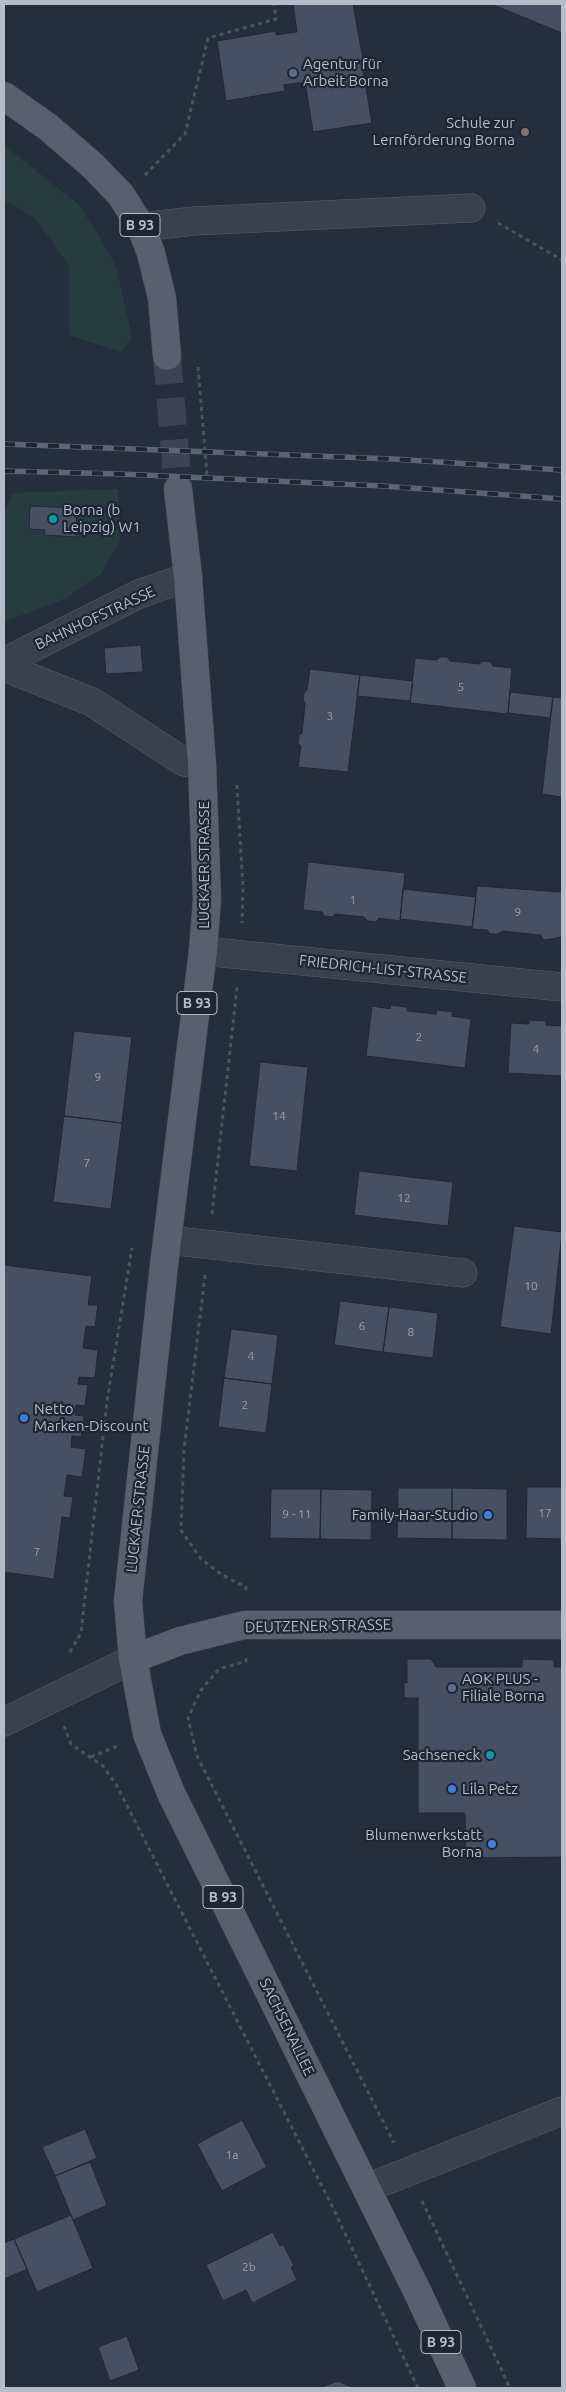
<!DOCTYPE html>
<html>
<head>
<meta charset="utf-8">
<style>
	body { margin:0 }
	#map { position:relative; width:566px; height:2392px; overflow:hidden; background:#242f3e; font-family:Ubuntu,sans-serif }
	canvas { display:block }
	.frame { position:absolute; inset:0; border:5px solid #b4bcc9; pointer-events:none }
</style>
</head>
<body>
<div id="map">
<canvas width="566" height="2392"></canvas>
<div class="frame"></div>
</div>
<script>
const ctx = document.querySelector('canvas').getContext('2d');
ctx.lineJoin = 'round';
function paint(path, color) { ctx.fillStyle = color; ctx.fill(path, 'evenodd'); }
const poly = rows => new Path2D(rows.map(r => 'M' + r).join(''));
function strokePath(path, color, width, dash) { ctx.strokeStyle = color; ctx.lineWidth = width; ctx.lineCap = dash ? 'butt' : 'round'; ctx.setLineDash(dash || []); ctx.stroke(path); }
function drawText(font, color, halo, rows, align = 'center') {
  ctx.font = font + ' Ubuntu,sans-serif'; ctx.lineWidth = 4.5; ctx.setLineDash([]); ctx.textBaseline = 'middle'; ctx.strokeStyle = halo; ctx.fillStyle = color; for (const [text, x, y, turn = 0] of rows) {
    ctx.save(); ctx.translate(x, y); ctx.rotate((+turn || 0) * Math.PI / 180); ctx.textAlign = isNaN(turn) ? turn : align; if (halo) ctx.strokeText(text, 0, 0); ctx.fillText(text, 0, 0); ctx.restore();
  }
}
const green = poly([
	[4,145,78,204,98,234,116,266,132,337,121,352,69,335,69,266,34,217,4,200],
	[118,489,120,540,101,574,65,599,4,622,4,511,13,493]
]);
const building = poly([
	[293,4,353,4,364,65,362,65,372,123,313,132,305,82,284,85,285,91,226,101,217,41,276,31,276,35,297,32,293,4],
	[491,4,562,4,562,33,491,4],
	[30,506,77,508,76,537,44,535,45,530,29,529,30,506],
	[141,645,143,672,106,674,104,648,141,645],
	[440,657,447,657,450,661,479,664,483,661,491,662,493,666,512,668,508,714,410,703,415,658,437,660,440,657],
	[310,669,360,675,348,772,298,767,301,746,298,744,299,735,302,733,305,704,303,700,304,693,307,690,310,669],
	[360,675,413,681,410,701,357,696,360,675],
	[510,692,553,697,550,718,508,713,510,692],
	[553,697,562,698,562,797,542,794,553,697],
	[308,862,405,873,400,921,379,918,375,922,368,921,364,917,335,914,332,917,324,916,322,912,303,910,308,862],
	[477,886,562,892,562,937,544,940,540,935,502,931,498,934,490,934,487,930,472,929,477,886],
	[403,889,476,897,472,927,400,919,403,889],
	[391,1005,407,1007,407,1011,436,1014,437,1010,453,1012,452,1016,471,1019,465,1068,366,1056,372,1006,390,1009,391,1005],
	[530,1020,546,1021,546,1025,562,1026,562,1076,508,1073,511,1023,529,1024,530,1020],
	[74,1031,132,1037,122,1123,64,1116,74,1031],
	[260,1062,308,1067,297,1171,249,1166,260,1062],
	[64,1116,122,1123,111,1209,53,1202,64,1116],
	[359,1171,453,1182,448,1226,354,1215,359,1171],
	[514,1226,562,1232,551,1334,500,1327,514,1226],
	[4,1265,92,1276,88,1305,98,1305,95,1327,86,1326,83,1348,98,1350,95,1378,79,1377,78,1384,88,1385,85,1406,76,1405,75,1415,84,1416,81,1437,72,1436,71,1447,86,1449,82,1477,67,1475,64,1496,73,1497,70,1518,62,1517,54,1579,4,1572,4,1265],
	[340,1301,389,1307,383,1352,334,1345,340,1301],
	[389,1307,438,1313,433,1358,383,1352,389,1307],
	[231,1329,278,1335,272,1384,224,1378,231,1329],
	[224,1378,272,1384,266,1433,218,1427,224,1378],
	[527,1487,562,1487,562,1539,526,1538,527,1487],
	[398,1488,452,1488,452,1539,397,1538,398,1488],
	[452,1488,507,1489,507,1540,452,1539,452,1488],
	[271,1489,321,1489,320,1539,270,1538,271,1489],
	[321,1489,372,1490,371,1540,320,1539,321,1489],
	[407,1659,431,1659,436,1667,522,1667,522,1659,554,1660,554,1667,562,1667,562,1857,466,1858,465,1813,418,1813,418,1698,404,1698,404,1682,407,1683,407,1659],
	[242,2120,267,2167,222,2191,197,2144,242,2120],
	[85,2129,97,2158,55,2176,42,2147,85,2129],
	[90,2162,107,2205,73,2220,55,2176,90,2162],
	[71,2215,93,2268,37,2292,14,2239,71,2215],
	[273,2232,280,2246,283,2244,294,2266,291,2267,297,2280,252,2303,246,2290,223,2301,206,2265,273,2232],
	[14,2239,27,2269,4,2279,4,2243,14,2239],
	[127,2336,139,2370,110,2381,98,2347,127,2336],
	[338,2381,354,2388,319,2388,338,2381]
]);
const majorTunnel = poly([
	[167,356,178,489]
]);
const path = poly([
	[145,175,185,134,208,38,276,19,274,4],
	[498,223,562,260],
	[198,367,207,475],
	[237,785,243,888,242,923],
	[212,1214,237,987],
	[205,1275,184,1450,181,1530,201,1559,222,1575,246,1587,245,1594],
	[70,1652,81,1633,107,1401,132,1248],
	[246,1658,246,1661,219,1669,201,1690,188,1718,197,1756,394,2143],
	[64,1726,71,1744,103,1766,117,1786,332,2206,418,2388],
	[91,1757,118,1746],
	[422,2201,510,2388]
]);
const minor = poly([
	[141,227,194,221,471,208],
	[4,662,139,594,188,577],
	[4,667,92,702,184,762,202,765],
	[203,951,562,987],
	[168,1240,463,1273],
	[4,1722,133,1659],
	[367,2188,562,2111]
]);
const major = poly([
	[4,96,48,127,92,165,121,195,141,227,151,253,162,298,167,356],
	[178,489,188,577,202,765,207,899,203,951,164,1265,128,1601,133,1659,147,1734,171,1793,419,2295,462,2388],
	[133,1659,180,1641,244,1625,562,1625]
]);
const rail = poly([
	[4,444,393,459,562,470],
	[4,471,121,474,383,486,562,499]
]);
const markers = [
	[293,73,5,"#5c6f8a"],
	[525,132,5,"#8d6e63"],
	[53,519,5,"#0f9aa8"],
	[24,1418,5,"#3f7fe0"],
	[488,1515,5,"#3f7fe0"],
	[452,1688,5,"#5c6f8a"],
	[490,1755,5,"#0f9aa8"],
	[452,1789,5,"#3f7fe0"],
	[492,1844,5,"#3f7fe0"]
];
const numberNames = [
	["5",461,687],
	["3",330,716],
	["1",353,900],
	["9",518,912],
	["2",419,1037],
	["4",536,1049],
	["9",98,1077],
	["14",279,1116],
	["7",87,1163],
	["12",404,1198],
	["10",531,1286],
	["6",362,1326],
	["8",411,1332],
	["4",251,1356],
	["2",245,1405],
	["17",545,1513],
	["9 - 11",297,1514],
	["7",37,1552],
	["1a",232,2155],
	["2b",249,2267]
];
const shields = [
	[140,225,40],
	[197,1003,40],
	[223,1897,40],
	[441,2342,40]
];
const shieldNames = [
	["B 93",140,225],
	["B 93",197,1003],
	["B 93",223,1897],
	["B 93",441,2342]
];
const poiNames = [
	["Agentur für",303,64],
	["Arbeit Borna",303,81],
	["Schule zur",515,123,"right"],
	["Lernförderung Borna",515,140,"right"],
	["Borna (b",63,510],
	["Leipzig) W1",63,527],
	["Netto",34,1409],
	["Marken-Discount",34,1426],
	["Family-Haar-Studio",478,1515,"right"],
	["AOK PLUS -",462,1679],
	["Filiale Borna",462,1696],
	["Sachseneck",480,1755,"right"],
	["Lila Petz",462,1789],
	["Blumenwerkstatt",482,1835,"right"],
	["Borna",482,1852,"right"]
];
const streetNames = [
	["BAHNHOFSTRASSE",95,618,-25],
	["LUCKAER STRASSE",204,865,-90],
	["FRIEDRICH-LIST-STRASSE",383,969,6],
	["LUCKAER STRASSE",138,1509,-84],
	["DEUTZENER STRASSE",318,1626,-1],
	["SACHSENALLEE",287,2027,64]
];
paint(green, '#263c3f');
paint(building, '#455162');
strokePath(building, '#1f2835', 1);
strokePath(majorTunnel, '#3a4453', 28, [28, 14]);
strokePath(minor, '#565f6c', 29);
strokePath(major, '#414a57', 29);
strokePath(path, '#44595c', 3, [4, 4]);
strokePath(minor, '#38414e', 28);
strokePath(major, '#56606e', 28);
strokePath(rail, '#5a6575', 5.5);
strokePath(rail, '#1d2633', 4, [11]);
for (const [x, y, r, color] of markers) { const dot = new Path2D(); dot.arc(x, y, r, 0, 2 * Math.PI); ctx.fillStyle = color; ctx.fill(dot); strokePath(dot, '#1d2633', 2); }
drawText('12px', '#98a1af', null, numberNames);
for (const [x, y, w] of shields) { const box = new Path2D(); box.roundRect(x - w / 2, y - 11.5, w, 23, 4); ctx.fillStyle = '#1d2633'; ctx.fill(box); strokePath(box, '#b4bcc9', 1); }
drawText('bold 14px', '#b4bcc9', null, shieldNames);
drawText('15px', '#b4bcc9', '#1d2633', poiNames, 'left');
drawText('15px', '#b4bcc9', '#1d2633', streetNames);
</script>
</body>
</html>
